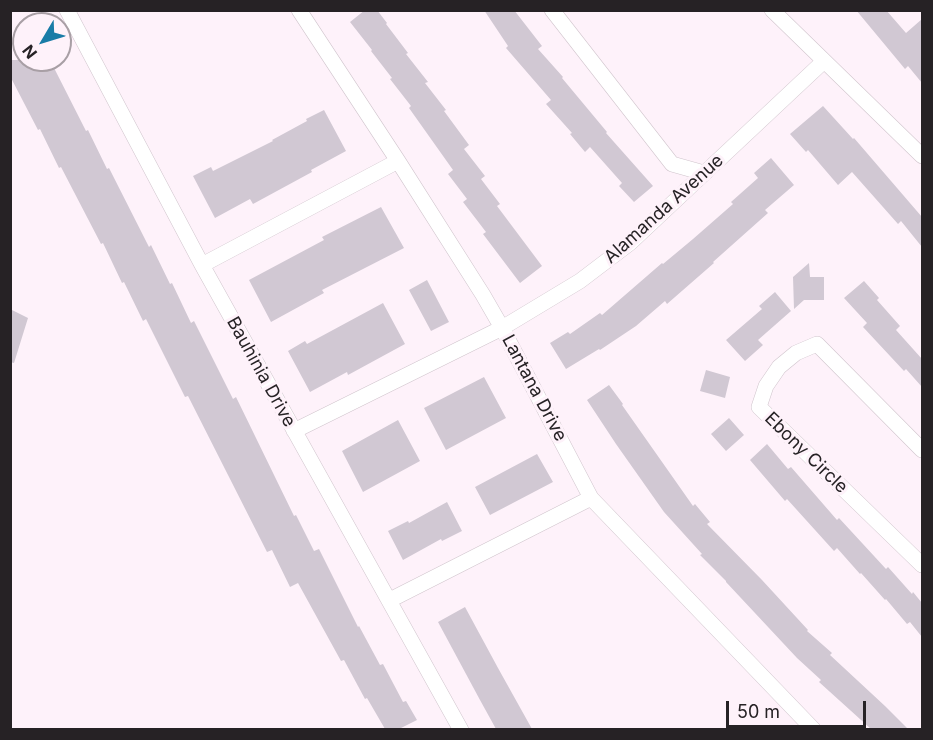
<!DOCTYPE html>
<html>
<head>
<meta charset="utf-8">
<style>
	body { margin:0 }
	#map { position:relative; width:933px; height:740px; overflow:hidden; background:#fef2fa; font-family:Inter,sans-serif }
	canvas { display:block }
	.frame { position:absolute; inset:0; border:12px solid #262225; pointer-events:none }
	.north { position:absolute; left:12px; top:12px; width:60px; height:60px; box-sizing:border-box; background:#fef2fa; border:2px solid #a89fa5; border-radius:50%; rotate:232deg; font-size:16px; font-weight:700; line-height:24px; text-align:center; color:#262225 }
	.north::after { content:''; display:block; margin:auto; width:21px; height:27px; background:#197ca7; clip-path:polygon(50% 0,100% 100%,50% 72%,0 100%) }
	.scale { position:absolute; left:726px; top:701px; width:140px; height:27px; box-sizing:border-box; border:3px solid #262225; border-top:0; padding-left:8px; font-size:18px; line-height:21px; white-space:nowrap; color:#262225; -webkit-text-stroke:4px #fef2fa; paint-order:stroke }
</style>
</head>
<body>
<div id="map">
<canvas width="933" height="740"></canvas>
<div class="frame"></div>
<div class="north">N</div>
<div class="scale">50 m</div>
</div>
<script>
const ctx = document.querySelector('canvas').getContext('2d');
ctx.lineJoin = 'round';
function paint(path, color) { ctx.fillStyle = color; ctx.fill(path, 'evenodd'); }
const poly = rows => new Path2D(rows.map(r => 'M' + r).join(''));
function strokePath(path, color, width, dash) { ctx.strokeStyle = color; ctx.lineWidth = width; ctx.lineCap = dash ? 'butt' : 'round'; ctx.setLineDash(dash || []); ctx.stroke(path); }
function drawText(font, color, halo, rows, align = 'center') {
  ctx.font = font + ' Inter,sans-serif'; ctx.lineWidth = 6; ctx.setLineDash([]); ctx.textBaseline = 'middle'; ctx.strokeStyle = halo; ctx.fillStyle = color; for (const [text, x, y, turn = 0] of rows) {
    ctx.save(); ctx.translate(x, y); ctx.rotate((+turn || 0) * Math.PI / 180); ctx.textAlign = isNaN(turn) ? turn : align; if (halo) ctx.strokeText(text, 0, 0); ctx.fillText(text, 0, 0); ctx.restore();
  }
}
const building = poly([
	[365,10,377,10,387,23,386,24,408,53,406,54,428,82,425,83,446,110,444,111,469,145,464,149,485,176,481,179,500,204,497,206,542,266,520,283,483,234,486,232,463,202,467,199,448,174,453,170,409,108,411,106,390,79,392,78,371,51,372,50,350,22],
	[484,10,514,10,542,46,538,49,563,77,562,78,607,132,606,133,653,186,634,202,619,186,622,183,590,147,585,152,570,134,572,133,546,104,551,100,506,48,508,46],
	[856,10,886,10,906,33,922,19,922,83,908,66,905,69],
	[10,60,50,60,86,131,88,130,107,169,109,168,149,247,151,245,170,284,172,283,191,323,194,321,233,399,236,397,294,516,296,515,314,551,319,549,358,627,359,626,380,665,383,664,403,702,406,701,417,720,399,729,385,729,367,698,365,699,344,660,341,661,298,583,290,587,272,550,267,552,188,396,185,397,146,319,143,321,124,282,122,283,103,243,101,244,61,167,59,168,40,129,38,130,10,76],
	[823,106,853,139,854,138,922,217,922,247,901,221,898,224,852,172,838,185,808,150,806,152,790,134],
	[324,110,346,151,311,170,312,172,253,204,250,199,215,218,193,176,211,167,213,171,273,141,272,140,307,121,306,119],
	[771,158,794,185,765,210,768,213,713,262,714,263,667,304,665,301,636,326,600,350,599,349,566,369,550,343,568,332,570,334,600,313,602,315,662,263,663,264,693,239,733,204,731,202,758,178,754,173],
	[381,207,404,248,322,290,324,293,271,322,249,280,324,240,322,237],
	[809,263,810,277,824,277,824,300,804,300,794,309,793,277],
	[427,280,449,322,431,331,409,290],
	[864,281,879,298,877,300,900,326,896,330,922,359,922,387,906,369,904,371,863,327,867,323,844,298],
	[775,292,791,311,758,340,763,345,745,361,726,340,762,309,759,306],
	[383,303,405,344,348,375,347,372,310,392,288,351,305,341,307,344],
	[10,309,28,318,14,363,10,362],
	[706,370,730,377,725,398,700,391],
	[484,377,506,418,446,450,424,408],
	[609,385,623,404,622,405,693,506,695,504,710,522,707,524,762,580,808,630,807,631,832,653,830,655,885,706,908,729,871,729,819,682,821,680,797,658,726,582,726,581,700,555,702,554,664,512,616,444,587,400],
	[729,418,744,435,726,451,711,434],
	[398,420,420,461,363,492,342,451],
	[767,444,788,469,791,467,837,520,839,518,886,569,888,567,912,594,913,592,922,603,922,637,910,622,907,624,886,599,885,600,861,573,860,574,837,548,834,551,787,499,785,501,750,460],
	[537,454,553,482,490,515,475,487],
	[447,502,462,531,442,541,441,539,403,560,388,531,408,521,409,523],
	[465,607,498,668,532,729,496,729,480,700,438,622]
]);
const minor = poly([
	[67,10,202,265,461,730],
	[299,10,398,161,483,295,502,328,591,498,814,730],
	[552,10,672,164,704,173],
	[772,10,922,156],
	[202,265,398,161],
	[294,431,502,328,580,281,630,243,824,61],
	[922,450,817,344,796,353,779,367,766,386,759,407,922,565],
	[390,600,591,498]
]);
const streetNames = [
	["Alamanda Avenue",664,209,-42],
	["Bauhinia Drive",261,372,61],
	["Lantana Drive",534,388,62],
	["Ebony Circle",806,453,44]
];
paint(building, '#d1c8d3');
strokePath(minor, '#d0c4cc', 16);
strokePath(minor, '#fff', 15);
drawText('18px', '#262225', '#fef2fa', streetNames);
</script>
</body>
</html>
